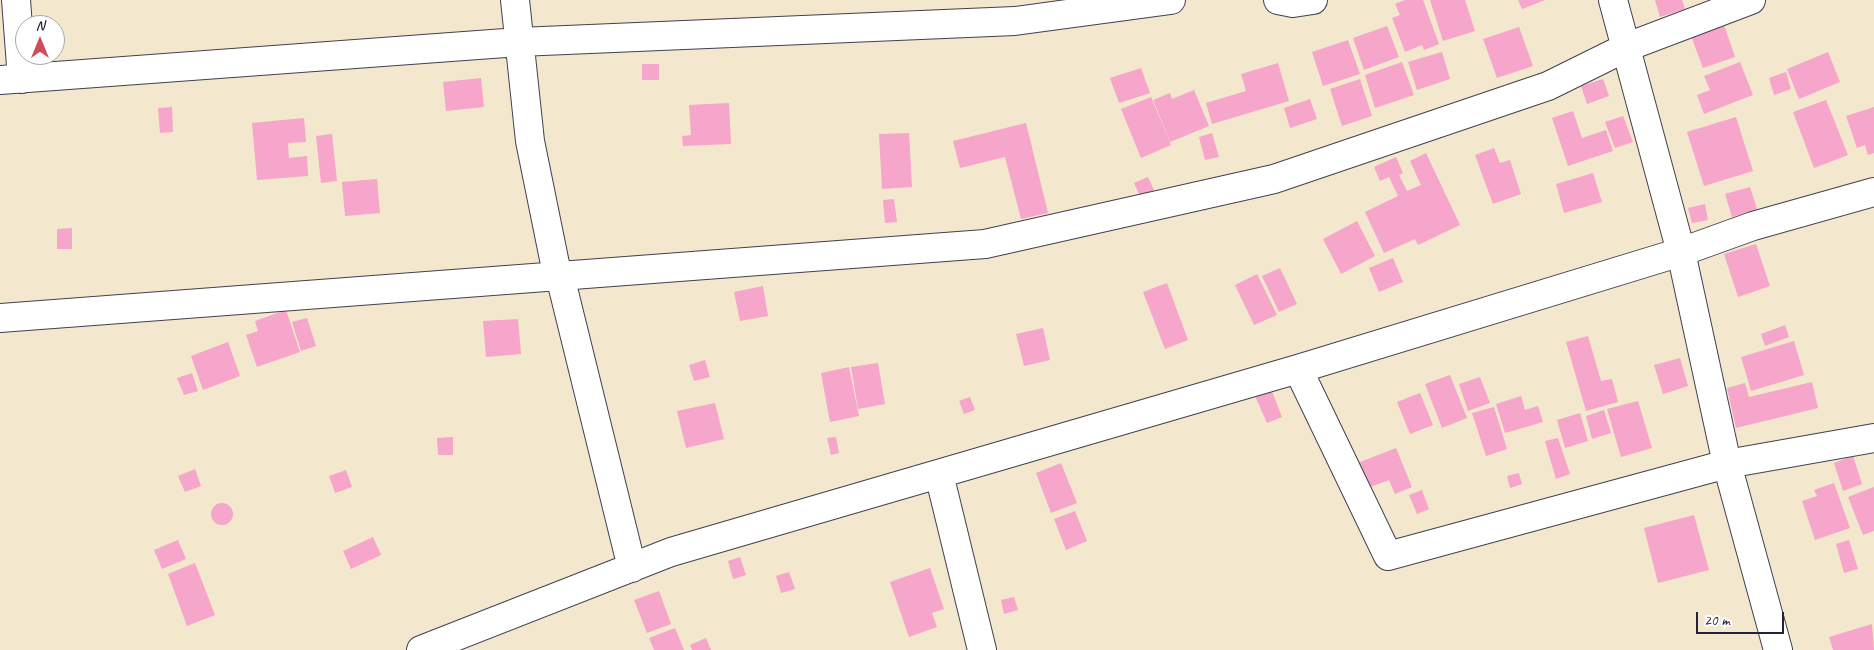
<!DOCTYPE html>
<html>
<head>
<meta charset="utf-8">
<style>
	body { margin:0 }
	#map { position:relative; width:1874px; height:650px; overflow:hidden; background:#f3e7ce; font-family:Caveat,sans-serif }
	canvas { display:block }
	.north { position:absolute; left:15px; top:15px; width:50px; height:50px; box-sizing:border-box; background:#fff; border:1px solid #a7a7b1; border-radius:50%; rotate:0deg; font-size:14px; font-weight:700; line-height:20px; text-align:center; color:#22223b }
	.north::after { content:''; display:block; margin:auto; width:18px; height:22px; background:#d1495b; clip-path:polygon(50% 0,100% 100%,50% 72%,0 100%) }
	.scale { position:absolute; left:1696px; top:612px; width:88px; height:22px; box-sizing:border-box; border:2px solid #22223b; border-top:0; padding-left:6px; font-size:15px; line-height:18px; white-space:nowrap; color:#22223b; -webkit-text-stroke:4px #fff; paint-order:stroke }
</style>
</head>
<body>
<div id="map">
<canvas width="1874" height="650"></canvas>
<div class="north">N</div>
<div class="scale">20 m</div>
</div>
<script>
const ctx = document.querySelector('canvas').getContext('2d');
ctx.lineJoin = 'round';
function paint(path, color) { ctx.fillStyle = color; ctx.fill(path, 'evenodd'); }
const poly = rows => new Path2D(rows.map(r => 'M' + r).join(''));
function strokePath(path, color, width, dash) { ctx.strokeStyle = color; ctx.lineWidth = width; ctx.lineCap = dash ? 'butt' : 'round'; ctx.setLineDash(dash || []); ctx.stroke(path); }
const building = poly([
	[1405,0,1423,0,1439,44,1424,50,1422,45,1405,52,1392,18,1400,15,1395,4],
	[1430,0,1465,0,1475,31,1443,41],
	[1518,0,1545,0,1522,9],
	[1655,0,1682,0,1685,9,1660,17],
	[1724,25,1735,57,1703,68,1691,36],
	[1387,26,1399,57,1364,70,1353,38],
	[1519,27,1533,66,1497,78,1483,39],
	[1348,40,1360,74,1323,86,1312,52],
	[1442,52,1450,79,1417,90,1408,62],
	[1828,52,1840,82,1799,99,1787,69],
	[1402,62,1414,95,1375,108,1365,75],
	[1740,62,1753,95,1704,114,1697,95,1710,90,1704,76],
	[1278,63,1289,101,1212,124,1206,103,1246,91,1241,74],
	[642,64,659,64,659,80,642,80],
	[1141,68,1150,93,1119,103,1110,78],
	[1786,72,1791,89,1774,95,1769,78],
	[481,78,484,107,446,111,443,82],
	[1360,79,1372,116,1342,126,1330,89],
	[1603,79,1609,96,1587,104,1581,86],
	[1194,90,1209,126,1170,142,1153,100,1170,93,1172,99],
	[1151,97,1171,145,1141,158,1121,109],
	[1310,99,1317,119,1290,128,1284,108],
	[1826,100,1848,155,1814,168,1793,112],
	[729,103,731,144,683,146,682,136,691,135,689,105],
	[172,107,173,132,160,133,158,108],
	[1874,107,1874,153,1868,155,1865,145,1857,148,1846,116],
	[1573,111,1582,138,1606,130,1613,151,1568,166,1552,118],
	[1623,116,1633,142,1615,148,1605,122],
	[1736,117,1753,171,1704,186,1687,132],
	[304,118,306,142,288,143,289,158,307,156,308,176,257,180,252,123],
	[1026,123,1048,213,1021,219,1005,157,960,168,953,141],
	[909,133,912,187,882,189,879,134],
	[1212,133,1219,157,1205,160,1199,137],
	[332,134,337,181,321,183,316,136],
	[1494,148,1500,163,1510,160,1521,194,1493,204,1475,155],
	[1426,153,1460,225,1418,245,1415,239,1384,253,1365,212,1398,196,1389,177,1380,181,1374,167,1396,157,1403,173,1399,175,1407,191,1421,185,1410,161],
	[1593,173,1602,202,1564,213,1556,184],
	[1148,177,1154,190,1140,196,1134,183],
	[377,179,380,213,345,216,342,182],
	[1750,187,1757,209,1732,217,1725,194],
	[894,199,897,222,885,223,883,200],
	[1705,204,1708,220,1692,223,1688,208],
	[1357,221,1375,256,1341,274,1323,239],
	[72,228,72,249,57,249,57,229],
	[1756,244,1770,286,1738,297,1724,254],
	[1393,258,1403,282,1379,292,1369,268],
	[1280,268,1297,304,1279,312,1262,276],
	[1257,274,1277,315,1254,325,1235,285],
	[1167,283,1188,340,1165,349,1143,292],
	[763,286,768,316,740,321,734,292],
	[286,310,300,352,257,367,246,335,258,331,255,321],
	[307,318,316,346,301,351,292,322],
	[518,319,521,354,486,357,483,321],
	[1785,325,1789,337,1765,346,1761,334],
	[1043,328,1050,360,1024,366,1016,334],
	[1588,336,1601,381,1612,379,1618,402,1586,411,1566,342],
	[1794,341,1804,375,1751,391,1741,357],
	[228,342,240,376,203,390,191,356],
	[1680,358,1688,386,1663,394,1654,365],
	[705,360,710,377,694,381,689,365],
	[878,363,885,404,858,409,851,367],
	[849,367,859,416,830,422,821,373],
	[192,373,198,391,184,395,177,378],
	[1450,375,1467,418,1442,428,1425,384],
	[1480,377,1490,403,1468,411,1459,384],
	[1812,382,1818,408,1736,428,1727,388,1745,383,1749,397],
	[1271,389,1282,417,1267,423,1255,396],
	[1420,393,1433,425,1410,434,1397,402],
	[1521,396,1525,410,1538,406,1543,422,1505,433,1496,404],
	[970,397,975,410,964,414,959,401],
	[1638,401,1652,448,1621,457,1607,409],
	[715,403,724,439,686,448,677,411],
	[1494,407,1507,449,1486,456,1472,413],
	[1604,410,1611,433,1592,439,1586,416],
	[1580,413,1588,441,1565,448,1557,420],
	[453,437,453,455,438,455,437,438],
	[836,437,839,453,831,455,827,438],
	[1558,438,1570,474,1556,479,1545,441],
	[1396,448,1412,487,1395,494,1389,480,1365,489,1355,464],
	[1853,456,1862,484,1843,491,1834,463],
	[1061,463,1077,503,1051,513,1036,473],
	[195,469,201,486,185,492,178,476],
	[346,470,352,487,335,493,329,476],
	[1519,473,1522,484,1510,488,1507,476],
	[1834,483,1850,528,1815,540,1802,501,1817,496,1814,490],
	[1874,487,1874,531,1863,535,1848,497],
	[1422,490,1429,509,1417,514,1409,495],
	'211 514a11 11 0 1 1 22 0a11 11 0 1 1-22 0Z',
	[1075,511,1087,541,1066,550,1054,519],
	[1694,515,1709,570,1658,583,1644,528],
	[373,537,381,555,351,569,343,551],
	[178,540,186,559,162,569,154,550],
	[1849,540,1858,569,1844,573,1836,544],
	[740,557,746,575,733,579,728,561],
	[195,563,215,615,187,626,168,574],
	[930,568,944,609,932,613,937,627,909,637,890,582],
	[789,572,795,589,781,593,776,576],
	[659,591,671,624,647,633,634,600],
	[1014,597,1018,610,1004,614,1001,600],
	[1872,624,1874,650,1833,650,1829,637],
	[675,628,684,650,654,650,649,638],
	[706,638,711,650,692,650,690,645]
]);
const minor = poly([
	[16,0,22,79],
	[515,0,530,141,555,264,560,276,632,568],
	[1278,0,1293,3,1313,0],
	[1613,0,1681,252,1727,464,1778,650],
	[0,80,519,42,1015,21,1171,0],
	[0,318,985,244,1274,179,1548,86,1627,47,1751,0],
	[1298,369,1388,556,1727,464,1874,438],
	[939,474,982,650],
	[421,650,671,552,1298,369,1681,252,1753,226,1874,192]
]);
paint(building, '#f6a5cb');
strokePath(minor, '#414051', 30);
strokePath(minor, '#fff', 28);
</script>
</body>
</html>
